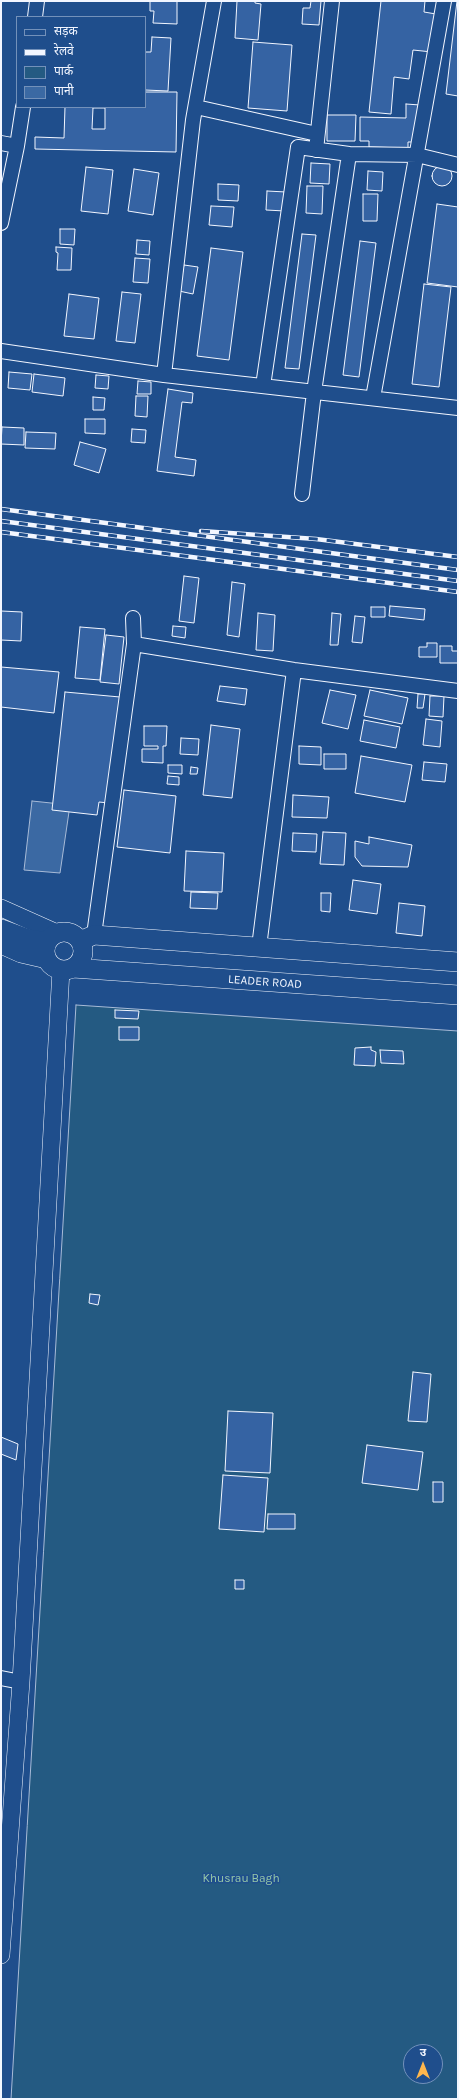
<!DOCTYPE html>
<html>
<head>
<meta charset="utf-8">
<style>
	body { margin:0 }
	#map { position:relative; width:459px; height:2100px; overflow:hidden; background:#1f4e8c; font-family:Karla,"Noto Sans Devanagari",sans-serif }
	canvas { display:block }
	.frame { position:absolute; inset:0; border:2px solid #f2f6ff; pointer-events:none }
	.legend { position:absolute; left:16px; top:16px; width:130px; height:92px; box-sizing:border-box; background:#1f4e8c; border:1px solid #7391ba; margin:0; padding:5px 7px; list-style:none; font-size:12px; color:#f2f6ff }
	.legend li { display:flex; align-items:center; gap:8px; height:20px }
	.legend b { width:20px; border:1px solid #7391ba }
	.north { position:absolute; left:403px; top:2044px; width:40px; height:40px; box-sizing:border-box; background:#1f4e8c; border:1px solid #7391ba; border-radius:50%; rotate:0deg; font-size:11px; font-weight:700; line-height:16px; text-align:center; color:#f2f6ff }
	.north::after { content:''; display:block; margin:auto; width:14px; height:18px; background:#ffb74d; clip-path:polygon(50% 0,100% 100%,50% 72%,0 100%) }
</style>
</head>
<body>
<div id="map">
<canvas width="459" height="2100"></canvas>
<div class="frame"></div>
<ul class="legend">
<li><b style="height:5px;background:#1f4e8c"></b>सड़क</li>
<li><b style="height:5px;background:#f2f6ff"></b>रेलवे</li>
<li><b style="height:11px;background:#245a82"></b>पार्क</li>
<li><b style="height:11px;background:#3b69a3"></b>पानी</li>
</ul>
<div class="north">उ</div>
</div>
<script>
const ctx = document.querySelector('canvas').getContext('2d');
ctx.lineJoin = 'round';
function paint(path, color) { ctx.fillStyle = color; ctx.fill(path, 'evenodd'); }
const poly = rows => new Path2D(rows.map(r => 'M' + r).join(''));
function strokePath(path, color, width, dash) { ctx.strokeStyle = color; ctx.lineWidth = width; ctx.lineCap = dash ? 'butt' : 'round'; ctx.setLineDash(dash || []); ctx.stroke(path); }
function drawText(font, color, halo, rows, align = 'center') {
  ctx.font = font + ' Karla,sans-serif'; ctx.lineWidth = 3; ctx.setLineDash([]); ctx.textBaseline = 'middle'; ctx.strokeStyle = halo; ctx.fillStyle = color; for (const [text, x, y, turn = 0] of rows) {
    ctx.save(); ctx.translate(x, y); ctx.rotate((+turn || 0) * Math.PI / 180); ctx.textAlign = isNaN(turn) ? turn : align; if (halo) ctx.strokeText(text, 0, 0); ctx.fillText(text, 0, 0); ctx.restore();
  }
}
const green = poly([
	[76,1005,458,1031,458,2099,11,2099,76,1005],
	[411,2052,435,2052,435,2076,411,2076,411,2052]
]);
const water = poly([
	[32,801,70,805,60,873,24,870,32,801]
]);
const building = poly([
	[150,1,177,1,177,24,153,23,154,11,150,11,150,1],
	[237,1,255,1,255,3,261,4,258,40,235,38,237,1],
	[311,1,321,1,319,25,302,24,303,8,310,8,311,1],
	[381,1,425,1,424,12,436,14,432,52,413,50,409,79,394,77,391,114,369,112,381,1],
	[457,1,458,1,458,96,446,94,457,1],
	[152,37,171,38,168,91,145,90,145,52,151,52,152,37],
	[253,42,292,45,287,111,248,108,253,42],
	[145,92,177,92,176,152,35,149,35,137,64,138,65,107,145,107,145,92],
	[93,108,105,108,105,129,92,129,93,108],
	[406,104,420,105,416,142,408,142,408,148,369,147,369,141,360,141,360,117,406,118,406,104],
	[327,115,356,115,355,141,327,141,327,115],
	[311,163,330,164,329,184,310,183,311,163],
	'432 176a10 10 0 1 1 20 0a10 10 0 1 1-20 0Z',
	[86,167,113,170,108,214,81,211,86,167],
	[134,169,159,173,153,215,128,211,134,169],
	[368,171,383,172,382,191,367,190,368,171],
	[218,184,239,185,238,201,218,200,218,184],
	[307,186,323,186,322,214,306,213,307,186],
	[267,191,286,192,285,211,266,210,267,191],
	[363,194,378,194,377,221,363,221,363,194],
	[437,204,458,207,458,287,427,283,437,204],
	[211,206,234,207,232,227,209,225,211,206],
	[60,229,75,229,74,245,60,244,60,229],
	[302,234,316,235,299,369,285,368,302,234],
	[137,240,150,241,149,255,136,254,137,240],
	[360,241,376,243,359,377,343,375,360,241],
	[56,247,72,248,71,270,57,270,58,253,56,252,56,247],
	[211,248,243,252,229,360,197,356,211,248],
	[135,258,150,259,148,283,133,282,135,258],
	[184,265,198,267,193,294,179,291,184,265],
	[424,284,451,287,439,387,412,384,424,284],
	[122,292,141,294,135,343,116,341,122,292],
	[69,294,99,298,94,339,64,336,69,294],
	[9,372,32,374,30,390,8,388,9,372],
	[34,374,65,378,63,396,32,392,34,374],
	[96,375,109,376,108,389,95,388,96,375],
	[138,381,151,382,151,394,137,394,138,381],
	[168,389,193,393,192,403,182,402,175,457,196,460,194,476,157,471,168,389],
	[136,396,148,396,147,417,135,416,136,396],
	[93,397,105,398,104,410,93,410,93,397],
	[85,419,105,419,105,434,85,433,85,419],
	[2,427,24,428,24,445,1,444,2,427],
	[132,429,146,430,145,443,131,442,132,429],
	[26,432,56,433,55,449,25,448,26,432],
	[80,442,106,449,99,473,74,465,80,442],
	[184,576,199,578,194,623,179,621,184,576],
	[232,582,245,584,239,637,227,635,232,582],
	[390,606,425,609,424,620,389,616,390,606],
	[371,607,385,607,385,617,371,617,371,607],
	[1,611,22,612,21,641,1,640,1,611],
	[258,613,275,615,273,651,256,650,258,613],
	[332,613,341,614,338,645,330,645,332,613],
	[355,616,365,617,362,643,352,642,355,616],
	[173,626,186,627,185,638,172,636,173,626],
	[80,627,105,629,100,680,75,678,80,627],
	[106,635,124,637,119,684,100,682,106,635],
	[427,643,437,643,437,657,419,657,419,647,427,647,427,643],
	[440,646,452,646,452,651,458,651,458,663,440,663,440,646],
	[1,667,59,672,54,713,1,707,1,667],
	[220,686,247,689,245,705,217,701,220,686],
	[330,690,356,695,348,729,322,723,330,690],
	[370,690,408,698,402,724,364,716,370,690],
	[65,692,120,697,109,803,99,802,97,815,52,810,65,692],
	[418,694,425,694,423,708,417,708,418,694],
	[430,696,444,696,443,717,429,716,430,696],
	[426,719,442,721,440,747,423,745,426,719],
	[364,720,400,727,396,748,360,741,364,720],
	[211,725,240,729,232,798,203,795,211,725],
	[144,726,167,726,166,746,163,746,163,763,142,762,142,749,158,749,158,746,144,746,144,726],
	[181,738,199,739,198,755,180,754,181,738],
	[299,746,321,747,321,765,299,764,299,746],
	[324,754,346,754,346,769,324,769,324,754],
	[361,756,412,765,405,802,355,793,361,756],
	[424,762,447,764,445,782,422,780,424,762],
	[168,765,182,765,182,774,168,773,168,765],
	[191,767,198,768,197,774,190,774,191,767],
	[168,776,179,777,179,785,167,784,168,776],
	[124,790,176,796,170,853,117,847,124,790],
	[293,795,329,797,327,818,292,817,293,795],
	[323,832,346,833,344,865,320,864,323,832],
	[293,833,317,834,316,852,292,851,293,833],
	[369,837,412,845,408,867,362,866,355,857,355,841,369,844,369,837],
	[186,851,224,853,222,892,184,891,186,851],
	[353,880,381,884,377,914,349,910,353,880],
	[191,892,218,893,217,909,190,908,191,892],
	[321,893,331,893,330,912,321,911,321,893],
	[399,903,425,906,422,936,396,933,399,903],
	[115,1010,139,1011,138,1019,115,1018,115,1010],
	[119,1027,139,1027,139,1040,119,1040,119,1027],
	[371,1047,371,1050,376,1052,375,1066,354,1065,355,1048,371,1047],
	[380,1050,403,1051,404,1064,381,1063,380,1050],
	[90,1294,100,1295,98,1305,89,1303,90,1294],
	[413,1372,431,1374,427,1422,408,1421,413,1372],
	[228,1411,273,1413,270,1473,225,1471,228,1411],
	[1,1437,18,1444,16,1460,1,1454,1,1437],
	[367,1445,423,1452,418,1490,362,1483,367,1445],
	[223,1475,268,1478,264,1532,219,1529,223,1475],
	[433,1482,443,1482,443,1502,433,1502,433,1482],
	[268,1514,295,1514,295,1529,267,1529,268,1514],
	[235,1580,244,1580,244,1589,235,1589,235,1580]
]);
const minor = poly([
	[35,17,37,1],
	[196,107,317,134],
	[1,143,17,146],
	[316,150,332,1],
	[1,223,17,146,23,107],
	[1,351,164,375,458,408],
	[164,375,193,120,214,1],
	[263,386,298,147,349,154,417,155,458,165],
	[373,398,444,1],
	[302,494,314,392,349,154],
	[134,644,294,670,458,691],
	[94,935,134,644,133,618],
	[259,947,294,670],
	[1,1678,21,1682]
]);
const tertiary = poly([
	[1,908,57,933],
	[1,1955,21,1682,61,970]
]);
const secondary = poly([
	[1,929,28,939,47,942],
	'45 951a19 19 0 1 1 38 0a19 19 0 1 1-38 0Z',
	[80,941,94,935,458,962],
	[1,944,21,953,47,959],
	[73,968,458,995]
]);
const rail = poly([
	[1,509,458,570],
	[1,521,458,581],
	[201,531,316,539,458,557],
	[1,532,458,592]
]);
const streetNames = [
	["LEADER ROAD",265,982,4]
];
const parkNames = [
	["Khusrau Bagh",241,1879]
];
paint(green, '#245a82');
strokePath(green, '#a8bbd7', 1);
paint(water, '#3b69a3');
strokePath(water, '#a8bbd7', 1);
paint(building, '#3563a3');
strokePath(building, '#f2f6ff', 1);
strokePath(minor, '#f2f6ff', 16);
strokePath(tertiary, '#f2f6ff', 18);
strokePath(secondary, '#f2f6ff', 20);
strokePath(minor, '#1f4e8c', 14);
strokePath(tertiary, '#1f4e8c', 17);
strokePath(secondary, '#1f4e8c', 19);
strokePath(rail, '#f2f6ff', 4.5);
strokePath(rail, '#1f4e8c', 3, [9]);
drawText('12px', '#f2f6ff', '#1f4e8c', streetNames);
drawText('12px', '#97c8a6', '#1f4e8c', parkNames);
</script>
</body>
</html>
